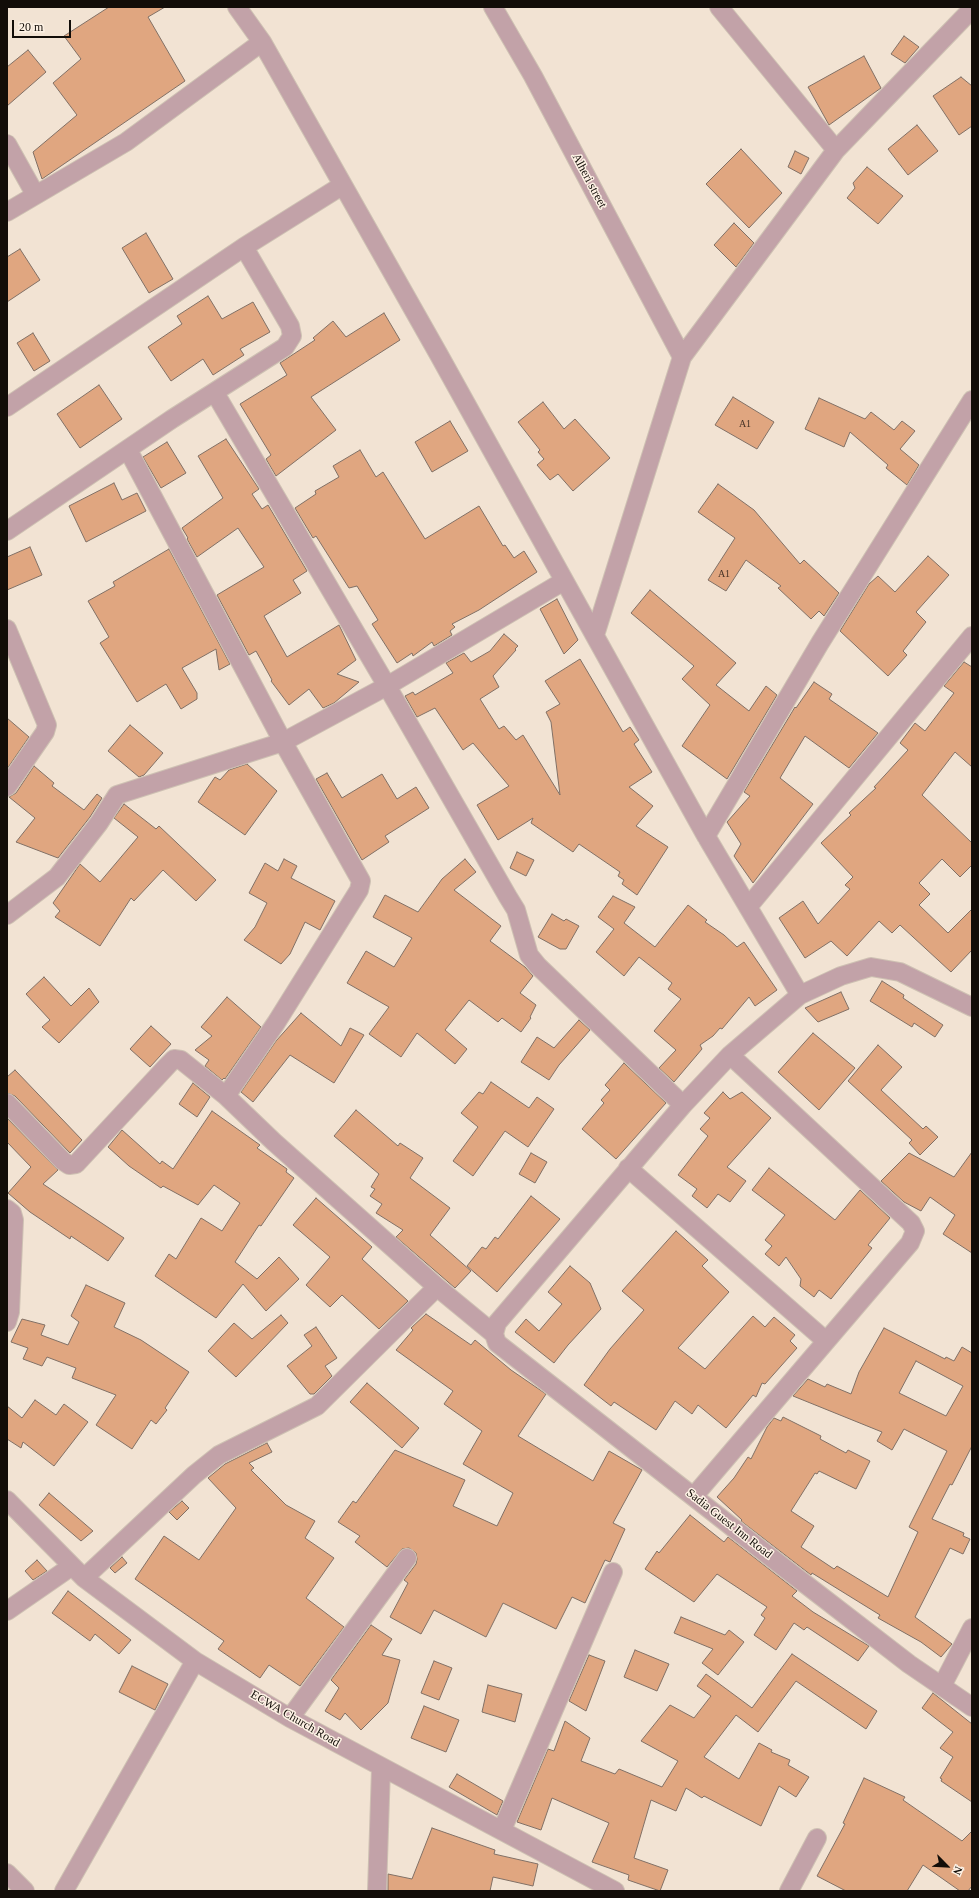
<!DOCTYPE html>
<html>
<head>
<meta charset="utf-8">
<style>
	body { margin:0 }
	#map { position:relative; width:979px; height:1898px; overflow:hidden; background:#f2e3d3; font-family:Georgia,serif }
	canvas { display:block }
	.frame { position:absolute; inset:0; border:8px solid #120d08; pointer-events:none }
	.north { position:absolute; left:927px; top:1846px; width:40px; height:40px; -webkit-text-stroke:3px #fdf1e4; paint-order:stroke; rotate:114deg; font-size:11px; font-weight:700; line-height:16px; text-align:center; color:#120d08 }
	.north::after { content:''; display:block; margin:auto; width:14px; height:18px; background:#120d08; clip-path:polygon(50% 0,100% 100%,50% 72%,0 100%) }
	.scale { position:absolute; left:12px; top:20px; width:59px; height:18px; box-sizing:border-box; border:2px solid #120d08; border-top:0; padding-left:5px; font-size:12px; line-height:14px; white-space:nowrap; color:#120d08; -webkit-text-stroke:3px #fdf1e4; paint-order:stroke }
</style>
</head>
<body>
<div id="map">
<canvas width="979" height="1898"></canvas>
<div class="frame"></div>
<div class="north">N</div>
<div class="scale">20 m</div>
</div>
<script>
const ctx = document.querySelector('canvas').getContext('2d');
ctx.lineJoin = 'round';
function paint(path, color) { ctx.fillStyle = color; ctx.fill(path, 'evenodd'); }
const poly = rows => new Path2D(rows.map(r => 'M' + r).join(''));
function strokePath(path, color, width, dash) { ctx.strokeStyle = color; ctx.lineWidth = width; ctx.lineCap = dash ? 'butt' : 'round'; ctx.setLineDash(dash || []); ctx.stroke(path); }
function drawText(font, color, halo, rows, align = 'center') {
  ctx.font = font + ' Georgia,serif'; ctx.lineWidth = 3; ctx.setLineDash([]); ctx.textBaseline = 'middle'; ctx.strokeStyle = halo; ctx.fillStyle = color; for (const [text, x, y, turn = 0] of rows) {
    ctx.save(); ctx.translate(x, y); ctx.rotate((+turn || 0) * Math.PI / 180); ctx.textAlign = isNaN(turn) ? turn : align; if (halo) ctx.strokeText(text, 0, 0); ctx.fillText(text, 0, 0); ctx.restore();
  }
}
const building = poly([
	[109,7,165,7,148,17,185,81,42,179,33,152,77,115,53,83,81,59,64,36,109,7],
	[904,36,919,47,905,63,891,54,904,36],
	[28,50,46,72,7,106,7,67,28,50],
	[864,56,881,88,829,125,808,87,864,56],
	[961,77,972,86,972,126,959,135,933,96,961,77],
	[917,125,938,151,908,175,888,149,917,125],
	[741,149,782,193,749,228,706,184,741,149],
	[795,151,809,158,801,174,788,167,795,151],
	[867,167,903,196,878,224,847,198,855,188,853,183,867,167],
	[734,223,754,243,736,267,714,245,734,223],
	[146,233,173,279,149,293,122,248,146,233],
	[20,249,40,280,7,302,7,257,20,249],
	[208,296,222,319,253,302,270,332,240,349,244,355,213,375,203,359,171,381,148,347,182,324,177,316,208,296],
	[384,313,400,340,311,397,336,430,276,476,266,459,271,455,240,404,287,375,280,363,315,340,313,338,333,321,346,337,384,313],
	[33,333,50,361,34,371,17,343,33,333],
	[99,385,122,419,80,448,57,414,99,385],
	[733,397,774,422,757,449,715,425,733,397],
	[819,398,865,419,871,412,894,430,902,421,915,431,900,449,919,465,907,485,886,468,888,465,850,432,844,447,805,429,819,398],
	[543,402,564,429,575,419,610,458,573,491,558,474,550,480,537,465,544,459,538,452,540,450,518,422,543,402],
	[450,421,468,451,432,472,415,442,450,421],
	[226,439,259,489,252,494,262,509,268,505,307,571,293,580,301,593,264,616,287,657,339,625,356,660,337,674,359,682,334,703,323,708,309,689,289,705,271,681,272,680,256,651,249,655,217,595,264,567,238,528,197,557,187,539,188,538,182,528,223,498,198,456,226,439],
	[167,442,186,473,161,488,143,457,167,442],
	[360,450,376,477,383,472,425,539,479,506,503,546,505,545,514,558,524,551,537,572,479,610,452,624,455,627,450,631,452,635,434,646,432,642,413,656,412,653,397,663,372,624,378,620,357,586,349,588,316,536,313,538,295,508,316,494,315,491,339,477,333,466,360,450],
	[114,483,122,500,137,493,146,511,86,542,69,506,114,483],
	[718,484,754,510,800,564,804,560,839,593,824,616,819,611,811,619,778,588,781,586,746,560,726,591,708,580,735,538,698,512,718,484],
	[30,547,42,575,7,590,7,557,30,547],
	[169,549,230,664,219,670,216,649,182,668,197,693,197,699,181,709,166,684,137,702,100,643,109,637,88,601,115,586,113,582,169,549],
	[928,556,949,575,916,612,926,622,903,651,907,655,888,676,840,631,869,584,878,576,895,592,928,556],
	[650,590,736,663,716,685,749,711,766,686,777,695,727,779,682,746,710,705,682,679,694,666,631,613,650,590],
	[557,599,578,640,564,654,540,609,557,599],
	[504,634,518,646,515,649,516,650,493,676,499,687,480,699,499,729,504,726,516,740,523,735,560,795,551,722,546,712,560,704,545,681,580,659,623,732,630,727,639,740,634,744,652,772,629,787,653,806,636,826,668,847,637,895,622,884,624,880,618,876,620,872,579,844,573,852,531,823,533,818,498,840,477,805,509,786,473,743,463,750,435,708,417,717,405,696,413,692,415,695,453,673,446,663,464,653,471,662,490,651,504,634],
	[964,662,972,667,972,767,955,752,922,795,972,843,972,865,960,877,942,859,919,883,930,894,919,905,948,933,972,909,972,950,951,972,900,925,892,933,879,921,847,956,831,941,805,958,779,918,803,901,818,924,850,889,845,885,853,877,821,843,851,815,849,813,876,788,874,787,908,750,900,743,915,723,925,731,954,693,944,686,964,662],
	[814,682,832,694,829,699,878,733,849,768,805,736,780,778,813,804,753,883,734,856,741,844,727,822,750,796,744,792,795,707,796,708,814,682],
	[7,718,29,737,7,769,7,718],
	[130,725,163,753,144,775,139,777,108,751,130,725],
	[247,764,277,791,245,835,198,802,215,777,220,780,229,770,247,764],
	[34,766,54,783,52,786,84,810,97,794,102,798,90,817,58,858,16,842,35,818,9,797,16,793,34,766],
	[327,773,342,798,382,774,397,799,416,787,429,808,385,836,389,842,362,860,316,779,327,773],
	[124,804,156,829,159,826,216,880,196,901,163,870,134,901,131,898,100,946,55,917,60,911,53,903,80,864,100,882,138,837,114,818,124,804],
	[517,852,534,860,526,876,510,868,517,852],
	[284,859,297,866,291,878,335,901,320,930,305,922,290,954,281,964,244,940,255,927,267,903,249,893,265,863,278,871,284,859],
	[465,859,476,872,454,890,501,926,490,941,525,967,533,976,520,993,536,1005,530,1017,531,1018,521,1032,502,1018,498,1022,469,1000,445,1030,467,1049,455,1064,417,1033,401,1057,369,1034,389,1007,347,983,366,951,394,967,412,938,373,917,385,895,418,912,442,879,465,859],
	[613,896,635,907,624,923,655,947,688,905,707,920,705,922,724,935,737,947,744,942,777,990,755,1006,749,997,722,1029,720,1028,713,1036,700,1045,702,1049,674,1082,659,1068,676,1050,654,1031,681,999,668,989,672,983,639,957,624,976,596,952,614,929,598,917,613,896],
	[552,914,564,921,566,919,579,926,566,949,560,949,538,937,552,914],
	[44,977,71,1006,89,988,99,1002,59,1043,42,1027,50,1020,26,994,44,977],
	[882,981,904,995,903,998,943,1025,935,1037,914,1023,912,1027,870,1001,882,981],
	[841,992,849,1009,818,1022,805,1008,841,992],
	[227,997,261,1027,225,1079,224,1078,222,1080,205,1066,209,1060,195,1050,212,1036,201,1027,227,997],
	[301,1013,341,1046,350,1028,364,1035,334,1083,290,1055,253,1102,241,1092,276,1041,301,1013],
	[579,1020,590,1030,559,1065,549,1080,521,1062,537,1037,554,1048,579,1020],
	[151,1026,171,1044,150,1067,130,1049,151,1026],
	[813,1033,855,1068,819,1110,778,1072,813,1033],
	[878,1045,902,1067,881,1090,923,1129,926,1126,938,1137,920,1155,909,1143,912,1140,848,1081,878,1045],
	[624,1063,666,1103,616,1159,582,1129,604,1103,601,1100,610,1090,605,1085,624,1063],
	[15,1070,82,1140,70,1153,15,1096,7,1093,7,1077,15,1070],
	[491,1082,529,1108,537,1097,554,1109,528,1147,505,1131,473,1176,453,1161,478,1127,461,1113,479,1092,483,1094,491,1082],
	[193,1083,210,1097,197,1117,179,1104,193,1083],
	[723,1092,730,1099,742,1092,771,1118,727,1167,746,1181,730,1202,718,1194,707,1208,692,1196,697,1189,678,1175,708,1136,700,1129,710,1118,704,1113,723,1092],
	[356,1110,398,1146,400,1143,423,1158,410,1178,450,1208,430,1235,471,1271,455,1288,396,1237,403,1230,376,1213,382,1204,370,1196,375,1189,371,1187,379,1174,334,1136,356,1110],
	[212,1111,260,1145,257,1148,287,1169,286,1172,294,1178,261,1226,259,1225,235,1262,257,1279,279,1257,299,1279,266,1311,243,1284,216,1318,155,1276,169,1254,176,1259,201,1218,222,1231,240,1203,214,1185,198,1205,163,1186,161,1188,129,1166,108,1147,122,1130,160,1164,162,1161,173,1169,212,1111],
	[7,1118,58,1170,43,1184,124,1238,108,1261,71,1236,70,1239,30,1212,8,1193,31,1167,7,1142,7,1118],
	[972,1152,972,1253,943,1234,955,1215,930,1197,921,1211,904,1202,881,1181,909,1153,954,1177,972,1152],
	[531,1153,547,1162,535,1183,519,1174,531,1153],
	[769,1168,835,1220,860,1190,890,1218,868,1245,872,1248,831,1299,819,1290,814,1297,800,1286,801,1279,786,1257,779,1266,765,1254,772,1246,765,1240,785,1215,752,1190,769,1168],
	[531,1196,560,1219,497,1292,467,1266,482,1247,486,1249,495,1237,498,1239,531,1196],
	[316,1198,372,1247,362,1259,408,1301,379,1329,342,1295,330,1307,306,1285,330,1257,293,1225,316,1198],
	[676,1231,708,1260,702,1266,729,1292,678,1348,705,1369,753,1316,765,1327,774,1317,795,1335,790,1341,797,1348,765,1384,762,1383,756,1397,753,1395,726,1428,698,1405,692,1414,675,1401,656,1430,614,1402,611,1406,584,1385,610,1349,644,1310,622,1291,676,1231],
	[570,1266,590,1283,601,1309,568,1345,554,1363,515,1332,526,1319,539,1331,562,1304,548,1292,570,1266],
	[86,1285,125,1303,114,1327,141,1340,189,1372,165,1408,167,1410,156,1424,151,1420,132,1449,96,1425,116,1395,72,1378,76,1368,47,1357,42,1366,23,1359,28,1348,11,1342,22,1319,45,1325,41,1335,68,1345,79,1322,71,1316,86,1285],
	[426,1314,471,1345,475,1340,511,1370,546,1394,518,1436,593,1481,609,1451,642,1470,613,1523,625,1529,610,1562,605,1560,585,1603,572,1597,556,1629,503,1603,486,1637,434,1610,421,1634,390,1617,408,1583,404,1580,416,1564,417,1559,416,1553,409,1548,402,1549,387,1567,355,1542,360,1536,338,1522,353,1501,356,1503,395,1450,465,1480,453,1506,497,1526,513,1493,463,1464,482,1431,444,1404,453,1391,396,1350,413,1330,411,1328,426,1314],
	[281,1315,288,1323,236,1377,208,1351,234,1323,252,1339,281,1315],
	[316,1327,337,1358,325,1366,332,1376,314,1394,310,1394,287,1366,312,1346,304,1335,316,1327],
	[884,1328,945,1359,946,1357,954,1361,962,1347,972,1353,972,1446,952,1485,950,1484,932,1519,964,1533,963,1536,970,1539,963,1554,950,1548,915,1617,952,1644,941,1657,921,1642,878,1618,880,1615,812,1573,811,1575,741,1521,742,1520,717,1497,734,1478,748,1457,751,1459,767,1427,774,1418,781,1421,783,1417,821,1436,820,1439,846,1453,848,1450,870,1461,856,1489,819,1471,817,1474,815,1473,791,1511,814,1526,801,1547,834,1569,837,1566,888,1597,918,1532,909,1527,947,1451,904,1429,892,1450,877,1441,882,1432,793,1396,808,1379,825,1387,827,1384,851,1394,859,1372,884,1328],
	[916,1361,963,1386,946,1416,899,1393,916,1361],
	[367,1383,419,1428,402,1448,350,1402,367,1383],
	[35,1400,56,1415,64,1404,88,1422,54,1466,23,1442,21,1448,7,1439,7,1406,22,1418,35,1400],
	[267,1443,272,1452,249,1463,254,1468,251,1470,286,1505,315,1521,305,1538,334,1558,306,1598,344,1627,300,1686,269,1665,260,1678,218,1649,224,1641,135,1579,164,1536,199,1560,236,1508,208,1478,225,1464,267,1443],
	[49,1493,93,1531,81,1541,39,1505,49,1493],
	[182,1501,189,1508,177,1520,169,1512,182,1501],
	[690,1515,724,1542,728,1537,797,1591,792,1596,813,1612,869,1646,858,1661,807,1627,804,1630,794,1623,776,1650,754,1635,765,1618,761,1615,767,1607,717,1574,694,1602,645,1569,657,1551,659,1553,690,1515],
	[122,1557,127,1563,115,1573,110,1568,122,1557],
	[37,1560,47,1571,33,1580,25,1571,37,1560],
	[68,1591,131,1640,119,1654,95,1634,90,1641,52,1613,68,1591],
	[681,1617,725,1635,729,1630,744,1642,718,1675,702,1663,713,1649,674,1633,681,1617],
	[371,1625,392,1639,382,1655,400,1660,388,1703,361,1730,345,1713,340,1720,325,1711,339,1688,331,1680,371,1625],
	[635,1650,669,1664,657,1691,624,1677,635,1650],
	[792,1654,877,1711,866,1729,796,1681,758,1732,736,1715,704,1757,739,1779,759,1743,772,1750,771,1752,790,1760,788,1765,809,1777,796,1797,779,1786,761,1826,704,1796,702,1798,686,1788,676,1811,651,1800,634,1858,668,1870,660,1891,628,1880,629,1875,592,1862,609,1823,552,1798,541,1830,517,1822,548,1749,554,1751,565,1721,590,1738,581,1761,615,1774,619,1769,662,1787,678,1761,641,1741,670,1705,694,1718,711,1696,697,1686,706,1674,752,1708,792,1654],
	[589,1655,605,1661,586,1711,569,1701,589,1655],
	[434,1661,452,1668,439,1700,421,1693,434,1661],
	[132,1666,168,1684,155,1710,119,1692,132,1666],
	[488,1685,522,1694,515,1722,482,1712,488,1685],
	[933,1693,972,1724,972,1802,941,1781,942,1779,940,1778,953,1757,940,1748,953,1732,922,1708,933,1693],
	[424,1706,459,1720,446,1752,411,1738,424,1706],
	[457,1774,503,1801,497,1815,449,1787,457,1774],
	[864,1778,905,1797,903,1800,962,1841,972,1831,972,1886,968,1891,960,1891,923,1865,907,1891,846,1891,817,1876,845,1824,843,1823,864,1778],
	[432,1828,495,1850,494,1854,538,1864,533,1886,493,1877,490,1891,388,1891,388,1874,412,1879,432,1828]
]);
const street = poly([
	[237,7,262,42,439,355,706,836,800,995],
	[493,7,533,76,682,357],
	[719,7,836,150],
	[7,144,35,194],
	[7,212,126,142,262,42],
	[215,393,387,686,508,897,516,910,529,955,538,966,683,1105],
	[7,407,244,247,343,185],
	[128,450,283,742,361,881,359,890,354,898,276,1023,226,1096],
	[7,531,172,419,285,347,292,336,290,326,244,247],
	[7,629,47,725,45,732,7,787],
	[595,635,682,357,836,150,972,9],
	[706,836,820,643,972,400],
	[748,907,972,636],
	[7,915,57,877,99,823,117,795,283,742,387,686,564,581],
	[7,1103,63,1161,69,1165,76,1164,168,1065,174,1059,181,1060,226,1096,274,1142,437,1287,494,1334],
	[628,1168,826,1341],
	[7,1209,12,1213,14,1220,10,1312,7,1322],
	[494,1334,497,1323,683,1105,730,1055,800,995,841,976,871,967,900,972,972,1007],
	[494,1334,497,1343,782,1566,909,1664,972,1707],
	[694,1496,910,1243,915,1231,911,1223,730,1055],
	[7,1500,84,1578,195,1661,290,1718,615,1891],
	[84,1578,194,1475,219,1455,317,1406,437,1287],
	[7,1611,72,1566],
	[942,1686,972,1628],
	[290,1718,407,1558],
	[502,1830,613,1572],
	[7,1873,25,1891],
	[64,1891,195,1661],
	[377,1891,381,1768],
	[789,1891,817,1838]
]);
const numberNames = [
	["A1",745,424],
	["A1",724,574]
];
const streetNames = [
	["Alheri street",589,181,62],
	["Sadia Guest Inn Road",729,1524,38],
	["ECWA Church Road",295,1719,30]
];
paint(building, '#e0a680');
strokePath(building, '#817065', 1);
strokePath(street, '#cec1b3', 20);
strokePath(street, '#c2a2a8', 18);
drawText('10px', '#463326', null, numberNames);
drawText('12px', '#120d08', '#fdf1e4', streetNames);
</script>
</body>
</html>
